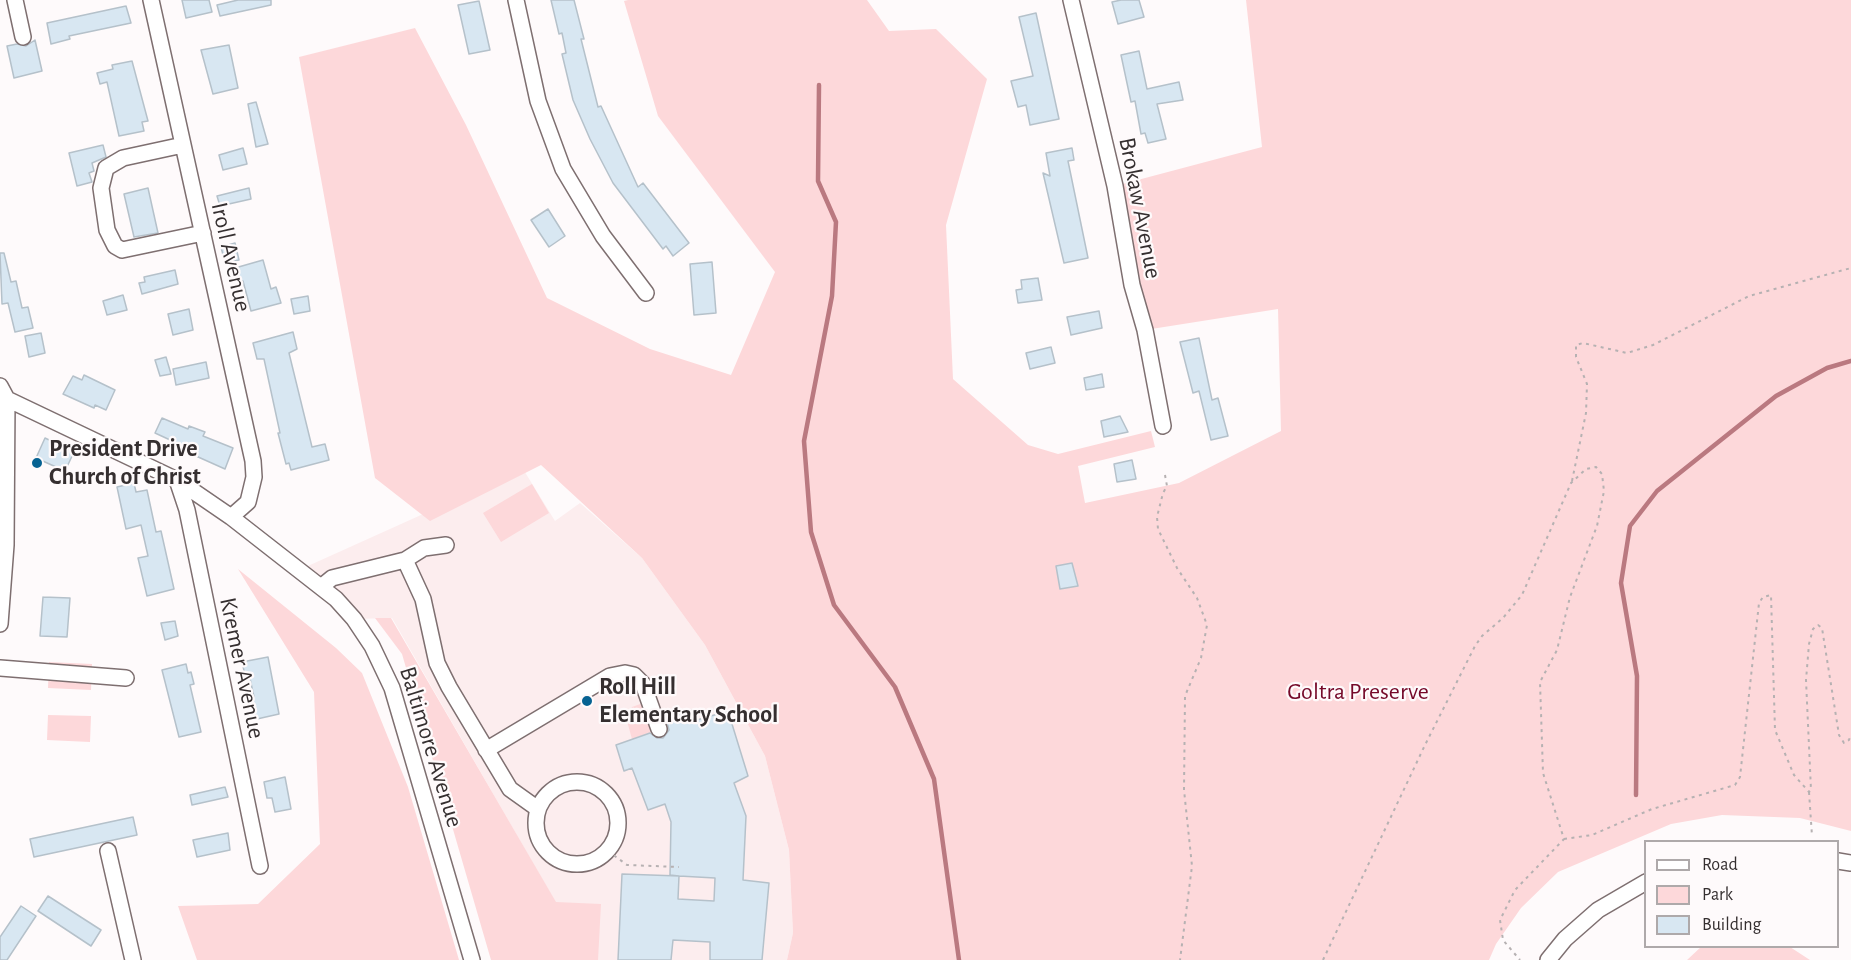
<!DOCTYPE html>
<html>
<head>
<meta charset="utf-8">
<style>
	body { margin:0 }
	#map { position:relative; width:1851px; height:960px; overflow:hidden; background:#fefafb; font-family:"Alegreya Sans",sans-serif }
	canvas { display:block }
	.legend { position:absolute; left:1644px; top:840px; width:195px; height:108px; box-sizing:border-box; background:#fefafb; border:2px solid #aea9aa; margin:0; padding:8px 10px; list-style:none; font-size:18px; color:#352f30 }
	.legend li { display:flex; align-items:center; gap:12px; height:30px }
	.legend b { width:30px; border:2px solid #aea9aa }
</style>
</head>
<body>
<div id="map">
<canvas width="1851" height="960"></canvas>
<ul class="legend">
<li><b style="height:8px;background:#fff"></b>Road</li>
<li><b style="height:16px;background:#fdd8da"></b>Park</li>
<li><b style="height:16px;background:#d8e7f2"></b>Building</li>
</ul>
</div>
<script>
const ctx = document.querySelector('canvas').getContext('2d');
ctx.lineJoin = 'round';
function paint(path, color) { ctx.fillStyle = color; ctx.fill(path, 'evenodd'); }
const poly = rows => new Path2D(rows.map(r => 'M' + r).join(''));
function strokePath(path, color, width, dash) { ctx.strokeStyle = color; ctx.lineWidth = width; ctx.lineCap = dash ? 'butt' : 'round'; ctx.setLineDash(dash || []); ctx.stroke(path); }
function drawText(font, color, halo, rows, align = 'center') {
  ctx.font = font + ' "Alegreya Sans",sans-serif'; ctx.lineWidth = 4.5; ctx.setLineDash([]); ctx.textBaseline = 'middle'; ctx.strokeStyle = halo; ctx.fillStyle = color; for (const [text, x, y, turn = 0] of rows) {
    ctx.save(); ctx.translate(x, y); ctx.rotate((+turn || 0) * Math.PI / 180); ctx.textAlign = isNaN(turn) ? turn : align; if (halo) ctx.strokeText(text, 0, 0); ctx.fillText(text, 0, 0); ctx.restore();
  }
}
const built = poly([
	[523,469,555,521,580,503,642,558,705,645,765,756,789,850,793,933,787,960,598,960,556,903,392,618,354,619,299,570]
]);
const green = poly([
	[628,0,867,0,889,31,936,29,987,79,946,225,953,379,1028,445,1058,454,1151,431,1155,447,1078,466,1085,503,1179,483,1281,431,1278,309,1145,330,1115,186,1262,147,1246,0,1851,0,1851,831,1800,818,1722,815,1671,824,1558,872,1521,908,1496,944,1489,960,787,960,793,933,789,850,765,756,705,645,642,558,541,465,430,521,375,478,299,57,415,28,466,125,547,298,650,349,731,375,775,272,658,116,624,1],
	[532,484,549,513,501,542,483,513],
	[238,569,336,648,362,673,408,787,459,960,197,960,178,906,258,904,320,844,314,692],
	[375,618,391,618,556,902,601,904,598,960,491,960,402,654],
	[49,662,92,664,91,690,48,688],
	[643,703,654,731,632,739,627,721,632,707],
	[48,715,91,716,90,742,47,740],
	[1702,946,1790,947,1810,960,1687,960]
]);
const stream = poly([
	[819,85,818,181,836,222,832,296,804,441,811,532,834,605,895,687,934,779,959,960],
	[1636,795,1637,676,1621,583,1630,526,1657,491,1776,396,1827,368,1851,361]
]);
const building = poly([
	[182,0,209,0,212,12,186,18,182,0],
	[238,0,271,0,271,5,220,16,217,5,238,0],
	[551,0,574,0,584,39,581,39,598,107,601,106,638,187,643,183,689,243,673,256,666,246,663,249,613,183,590,139,573,100,562,54,566,53,562,33,559,34,551,0],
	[1121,0,1139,0,1144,17,1118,24,1112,2,1121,0],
	[479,1,490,50,469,54,458,5,479,1],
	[126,6,131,23,69,36,70,39,51,44,47,23,126,6],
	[1036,13,1059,119,1030,125,1026,105,1018,107,1011,81,1033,76,1019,17,1036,13],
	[35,40,42,71,14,78,7,46,17,44,26,46,35,40],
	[229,45,238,88,213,94,201,50,229,45],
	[1139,51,1147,89,1179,82,1183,100,1157,104,1166,139,1148,143,1145,133,1141,134,1135,101,1131,102,1121,55,1139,51],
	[132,61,148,121,142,122,144,131,119,136,107,82,100,84,97,73,113,69,112,65,132,61],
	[256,102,268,144,256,147,248,104,256,102],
	[103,145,106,157,92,163,94,171,89,173,92,182,77,186,69,153,103,145],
	[243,148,247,164,223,170,219,155,243,148],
	[1072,148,1074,160,1068,161,1088,258,1064,263,1043,173,1050,176,1046,153,1072,148],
	[148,188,158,233,134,237,124,194,148,188],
	[249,188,251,199,220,206,217,196,249,188],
	[548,209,565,236,549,247,531,220,548,209],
	[235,243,239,260,225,263,221,247,235,243],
	[0,253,4,253,11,282,16,281,22,308,28,307,33,328,15,332,8,303,2,304,0,253],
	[263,260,271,289,276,287,281,303,251,311,243,281,238,282,235,268,263,260],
	[712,262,716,313,694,315,690,264,712,262],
	[175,270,178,284,142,294,139,283,145,282,144,277,175,270],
	[1038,278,1042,300,1018,303,1016,290,1022,289,1021,280,1038,278],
	[123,295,127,310,107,315,103,301,123,295],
	[308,296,310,311,294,314,291,299,308,296],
	[189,309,193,330,173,335,168,314,189,309],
	[1099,311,1102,328,1071,335,1067,317,1099,311],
	[293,332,297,349,289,353,312,447,325,444,329,460,291,470,289,463,286,464,278,433,280,433,264,359,257,359,253,343,293,332],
	[41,333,45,353,29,357,25,336,41,333],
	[1199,338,1212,400,1218,398,1228,436,1211,440,1199,391,1193,393,1180,342,1199,338],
	[1051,347,1055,363,1030,369,1026,353,1051,347],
	[166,357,171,374,160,376,155,360,166,357],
	[206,362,209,378,176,385,173,369,206,362],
	[1102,374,1104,387,1086,390,1084,378,1102,374],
	[84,375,115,390,106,410,95,405,94,408,63,394,73,376,82,380,84,375],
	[1120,416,1128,432,1104,437,1101,421,1120,416],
	[162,418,188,429,189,426,205,432,203,436,233,448,225,469,187,452,188,449,181,445,155,433,162,418],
	[45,438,74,452,65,471,36,458,45,438],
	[1132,460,1136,479,1117,482,1114,464,1132,460],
	[134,483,136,492,147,490,156,532,161,531,174,589,147,596,138,558,148,556,141,525,126,529,117,487,134,483],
	[1072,563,1078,586,1060,589,1056,566,1072,563],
	[43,597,70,598,67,637,40,636,43,597],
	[175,621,178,636,165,640,161,623,175,621],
	[268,657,279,714,257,719,249,698,254,697,249,674,245,675,242,662,268,657],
	[186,664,188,673,191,672,194,684,190,685,201,732,179,737,162,670,186,664],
	[693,710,697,720,728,711,748,776,734,783,746,816,743,880,769,883,762,960,710,960,710,942,673,940,671,960,618,960,622,874,679,876,670,875,671,822,665,804,648,810,632,768,624,771,616,745,650,733,657,738,663,738,669,730,666,718,693,710],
	[679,876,715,878,714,901,678,899,679,876],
	[285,777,291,809,275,812,272,798,267,798,264,782,285,777],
	[225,787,228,797,192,805,190,795,225,787],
	[133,817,137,835,34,857,30,839,133,817],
	[228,833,230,850,197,857,193,840,228,833],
	[48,896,101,930,91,946,38,911,48,896],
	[21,906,36,916,7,960,0,960,0,937,21,906]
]);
const path = poly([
	[1165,475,1167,486,1163,493,1157,517,1158,529,1177,568,1197,598,1207,625,1201,658,1185,696,1184,790,1192,866,1180,960],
	[1572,481,1586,413,1587,384,1576,357,1576,345,1583,343,1627,353,1653,345,1749,296,1851,268],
	[1809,792,1812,836],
	[1564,839,1592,835,1652,809,1735,785,1740,777,1759,603,1763,597,1771,595,1775,730,1794,775,1809,792,1811,790,1806,680,1809,644,1813,629,1818,625,1822,628,1839,735,1844,743,1849,740,1851,734],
	[608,851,627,865,679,867],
	[1323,960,1425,745,1475,646,1482,636,1503,618,1522,595,1571,483,1586,469,1596,467,1602,474,1604,491,1597,526,1570,597,1557,650,1540,682,1543,773,1564,839,1515,890,1500,920,1503,940,1520,960]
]);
const minor = poly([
	[15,0,23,37],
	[151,0,253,461,254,477,248,502,231,517],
	[516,0,538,101,563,169,603,236,646,293],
	[1071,0,1115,186,1132,285,1145,330,1163,426],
	[183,145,123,158,106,168,101,188,107,230,115,246,122,250,203,233],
	[0,386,7,399,177,480,231,517,336,599,354,619,372,646,392,688,472,960],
	[177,480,187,510,260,866],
	[405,560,424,548,446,545],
	[321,587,332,578,405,560,423,599,437,663,449,687,510,789,538,809],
	[0,624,6,545,7,399],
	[0,668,126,678],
	[486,750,610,676,625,673,634,675,643,684,659,729],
	'536 823a41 41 0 1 1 82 0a41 41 0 1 1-82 0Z',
	[108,851,133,960],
	[1838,861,1851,863],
	[1548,960,1565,939,1598,910,1646,882]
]);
const markers = [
	[37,463,6,"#066292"],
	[587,701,6,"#066292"]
];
const streetNames = [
	["Brokaw Avenue",1140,208,79],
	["Iroll Avenue",231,257,77],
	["Kremer Avenue",242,668,78],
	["Baltimore Avenue",431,747,73]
];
const poiNames = [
	["President Drive",49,449],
	["Church of Christ",49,477],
	["Roll Hill",599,687],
	["Elementary School",599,715]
];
const parkNames = [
	["Goltra Preserve",1358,692]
];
paint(built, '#fcedee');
paint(green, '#fdd8da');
strokePath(stream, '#ba7980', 4.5);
paint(building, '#d8e7f2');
strokePath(building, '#b5c1ca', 1.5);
strokePath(minor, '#7e6f70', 18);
strokePath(path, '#b6b1b2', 2, [3, 4.5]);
strokePath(minor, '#fff', 15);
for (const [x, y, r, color] of markers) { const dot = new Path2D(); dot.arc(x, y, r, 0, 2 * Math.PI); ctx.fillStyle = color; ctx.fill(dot); strokePath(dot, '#fefafb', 2); }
drawText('24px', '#352f30', '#fefafb', streetNames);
drawText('bold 24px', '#352f30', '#fefafb', poiNames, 'left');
drawText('24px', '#750929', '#fefafb', parkNames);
</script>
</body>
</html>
